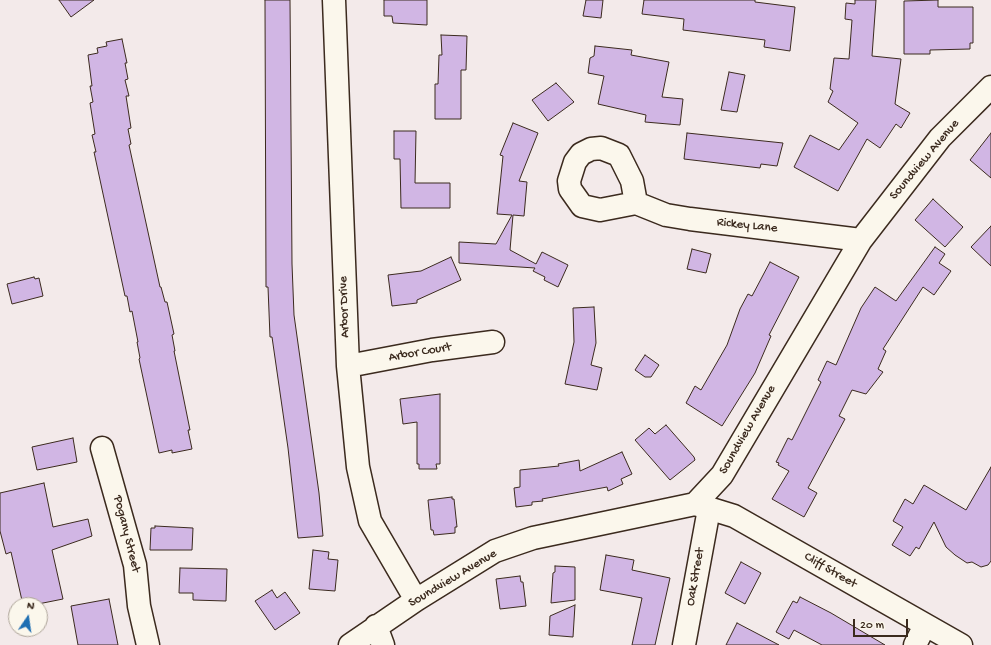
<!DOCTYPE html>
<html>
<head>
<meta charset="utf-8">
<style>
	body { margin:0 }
	#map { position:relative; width:991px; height:645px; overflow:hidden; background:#f3eaea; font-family:"Gochi Hand",sans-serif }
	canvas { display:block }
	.north { position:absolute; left:8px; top:597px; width:40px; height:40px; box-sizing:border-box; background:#fbf7ec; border:1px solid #aea59a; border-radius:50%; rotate:13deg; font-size:11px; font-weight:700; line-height:16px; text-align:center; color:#3b2a1e }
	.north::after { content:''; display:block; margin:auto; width:14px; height:18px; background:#1f6fb2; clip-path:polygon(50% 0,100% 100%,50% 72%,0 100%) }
	.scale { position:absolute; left:853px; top:619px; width:55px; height:18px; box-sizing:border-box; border:2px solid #3b2a1e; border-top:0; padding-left:5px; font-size:12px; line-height:14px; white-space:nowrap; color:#3b2a1e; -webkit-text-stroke:3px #fbf7ec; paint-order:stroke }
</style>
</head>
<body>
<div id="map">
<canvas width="991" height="645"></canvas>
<div class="north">N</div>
<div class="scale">20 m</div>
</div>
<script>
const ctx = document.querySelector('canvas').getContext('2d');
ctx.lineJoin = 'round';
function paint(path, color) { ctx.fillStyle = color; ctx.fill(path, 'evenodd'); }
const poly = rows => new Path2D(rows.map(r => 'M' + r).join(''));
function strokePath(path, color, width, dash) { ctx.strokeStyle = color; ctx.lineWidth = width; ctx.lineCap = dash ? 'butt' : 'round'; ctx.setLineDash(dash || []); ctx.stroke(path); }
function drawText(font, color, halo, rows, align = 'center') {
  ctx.font = font + ' "Gochi Hand",sans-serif'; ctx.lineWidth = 3; ctx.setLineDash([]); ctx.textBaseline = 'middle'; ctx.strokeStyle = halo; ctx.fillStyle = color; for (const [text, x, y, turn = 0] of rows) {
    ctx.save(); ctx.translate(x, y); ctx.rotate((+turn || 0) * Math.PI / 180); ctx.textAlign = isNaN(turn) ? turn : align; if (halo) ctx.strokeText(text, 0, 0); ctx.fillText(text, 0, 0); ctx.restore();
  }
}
const building = poly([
	[59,0,94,0,71,17,59,0],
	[265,0,290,0,292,264,294,315,319,493,323,536,298,538,288,448,272,337,270,337,268,287,266,287,265,0],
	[384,0,427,0,427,25,393,23,392,16,384,16,384,0],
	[586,0,603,0,601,18,583,16,586,0],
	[644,0,755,0,755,2,795,7,790,51,764,47,765,40,683,30,684,19,642,14,644,0],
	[855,0,876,0,872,56,901,59,895,104,910,113,901,128,896,124,880,148,867,139,838,191,794,167,810,135,839,150,858,123,828,102,833,91,830,89,834,58,849,59,852,20,845,19,846,3,855,4,855,0],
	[938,0,938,7,973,7,973,43,970,43,970,49,930,50,930,54,904,54,904,1,938,0],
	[441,35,467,36,466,70,461,70,461,119,435,119,435,84,438,84,439,55,442,55,441,35],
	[122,39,127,63,125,63,128,79,125,80,129,96,126,96,131,128,128,129,131,144,129,145,160,287,161,287,165,302,167,302,174,334,172,335,175,351,174,351,190,430,188,430,192,449,172,453,172,450,159,453,139,359,140,358,137,342,138,342,132,311,130,312,127,296,125,296,94,152,96,152,92,135,95,134,90,103,93,102,90,86,92,86,88,55,98,53,97,48,107,46,106,42,122,39],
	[595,46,632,50,631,55,669,62,662,97,683,99,680,125,645,122,646,115,598,104,604,76,588,73,590,58,594,56,595,46],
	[729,72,745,75,737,112,721,110,729,72],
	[556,83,574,102,548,121,532,100,556,83],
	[513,123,538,133,519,181,527,182,524,216,513,215,510,250,536,264,542,252,568,265,558,287,544,280,545,277,533,271,535,268,459,263,459,242,496,244,512,215,497,214,503,156,500,155,513,123],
	[394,131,416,131,415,183,450,183,450,208,401,208,400,159,394,159,394,131],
	[687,133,783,143,777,166,761,164,760,168,684,159,687,133],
	[991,133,991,178,970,160,991,133],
	[933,199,963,227,945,247,915,220,933,199],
	[991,226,991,266,971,247,991,226],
	[935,247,945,254,939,263,951,271,934,295,923,287,883,349,886,351,878,369,883,372,866,394,852,390,839,416,845,419,808,488,817,493,804,517,772,499,789,471,778,465,779,463,776,462,788,438,792,440,821,382,818,380,827,361,836,365,861,308,875,287,896,301,935,247],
	[692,249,711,254,706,273,687,269,692,249],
	[451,257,461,280,417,300,417,303,392,306,388,275,421,271,451,257],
	[770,262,799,277,769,335,771,336,755,373,722,426,686,403,695,386,701,390,727,345,740,309,748,294,752,296,770,262],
	[34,277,35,279,39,278,43,296,12,304,7,284,34,277],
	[594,307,596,343,591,365,602,368,597,390,565,384,574,342,573,308,594,307],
	[645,355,659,365,651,377,645,377,635,370,645,355],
	[440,394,440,464,436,464,437,469,419,469,419,464,417,464,417,422,403,424,400,399,440,394],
	[666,425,694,457,695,460,670,480,635,440,649,428,655,434,666,425],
	[73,438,77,462,37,470,32,447,73,438],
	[622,452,632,474,621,479,623,484,608,491,607,487,542,499,543,501,532,502,532,505,516,507,514,488,520,487,520,470,559,466,558,464,579,460,580,471,622,452],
	[991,467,991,561,988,565,981,567,972,562,967,563,955,555,946,547,934,522,919,549,916,547,910,556,892,545,903,527,893,521,905,499,913,504,924,485,966,510,991,467],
	[44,483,53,527,88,519,92,536,52,550,63,599,33,605,23,605,11,552,6,554,0,531,0,493,44,483],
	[452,497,452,499,454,499,457,527,455,527,455,533,434,535,433,530,431,530,428,500,452,497],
	[155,526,193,528,192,550,150,550,151,528,155,528,155,526],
	[313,550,329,552,328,559,338,560,335,591,309,589,313,550],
	[606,555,634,560,632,570,670,578,655,645,632,645,642,598,600,590,606,555],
	[741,562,761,573,745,604,725,593,741,562],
	[555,566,575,567,575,600,551,603,553,573,555,572,555,566],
	[180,568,227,569,226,601,193,600,193,593,179,593,180,568],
	[520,576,521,582,523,582,526,606,500,609,496,579,520,576],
	[272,590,277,598,285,592,300,613,275,630,255,601,272,590],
	[800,597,831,613,885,645,822,645,794,630,789,639,776,632,793,601,797,603,800,597],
	[109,599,118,645,78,645,71,606,109,599],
	[575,605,573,637,549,635,550,616,575,605],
	[737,623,779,645,726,645,737,623]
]);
const street = poly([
	[334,0,348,366,358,467,370,521,416,600],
	[636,203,632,181,619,155,601,148,591,149,581,154,575,162,569,181,570,189,582,206,600,210,636,203,666,215,690,219,861,240],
	[348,366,432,350,493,342],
	[102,448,135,565,139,606,148,645],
	[695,504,734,516,961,645],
	[376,626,383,645],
	[350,645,416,600,495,551,533,538,695,504,722,475,861,240,940,138,991,87],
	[684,645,709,509],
	[915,645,925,625]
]);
const streetNames = [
	["Soundview Avenue",925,160,-50],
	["Rickey Lane",747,226,6],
	["Arbor Drive",345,307,-92],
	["Arbor Court",420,353,-10],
	["Soundview Avenue",748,430,-60],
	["Pogany Street",126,534,76],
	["Cliff Street",830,571,30],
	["Oak Street",696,577,-80],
	["Soundview Avenue",453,579,-31]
];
paint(building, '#d1b6e4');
strokePath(building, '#3b2a1e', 1);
strokePath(street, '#3b2a1e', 25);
strokePath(street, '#fbf7ec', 22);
drawText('13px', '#3b2a1e', '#fbf7ec', streetNames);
</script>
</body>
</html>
